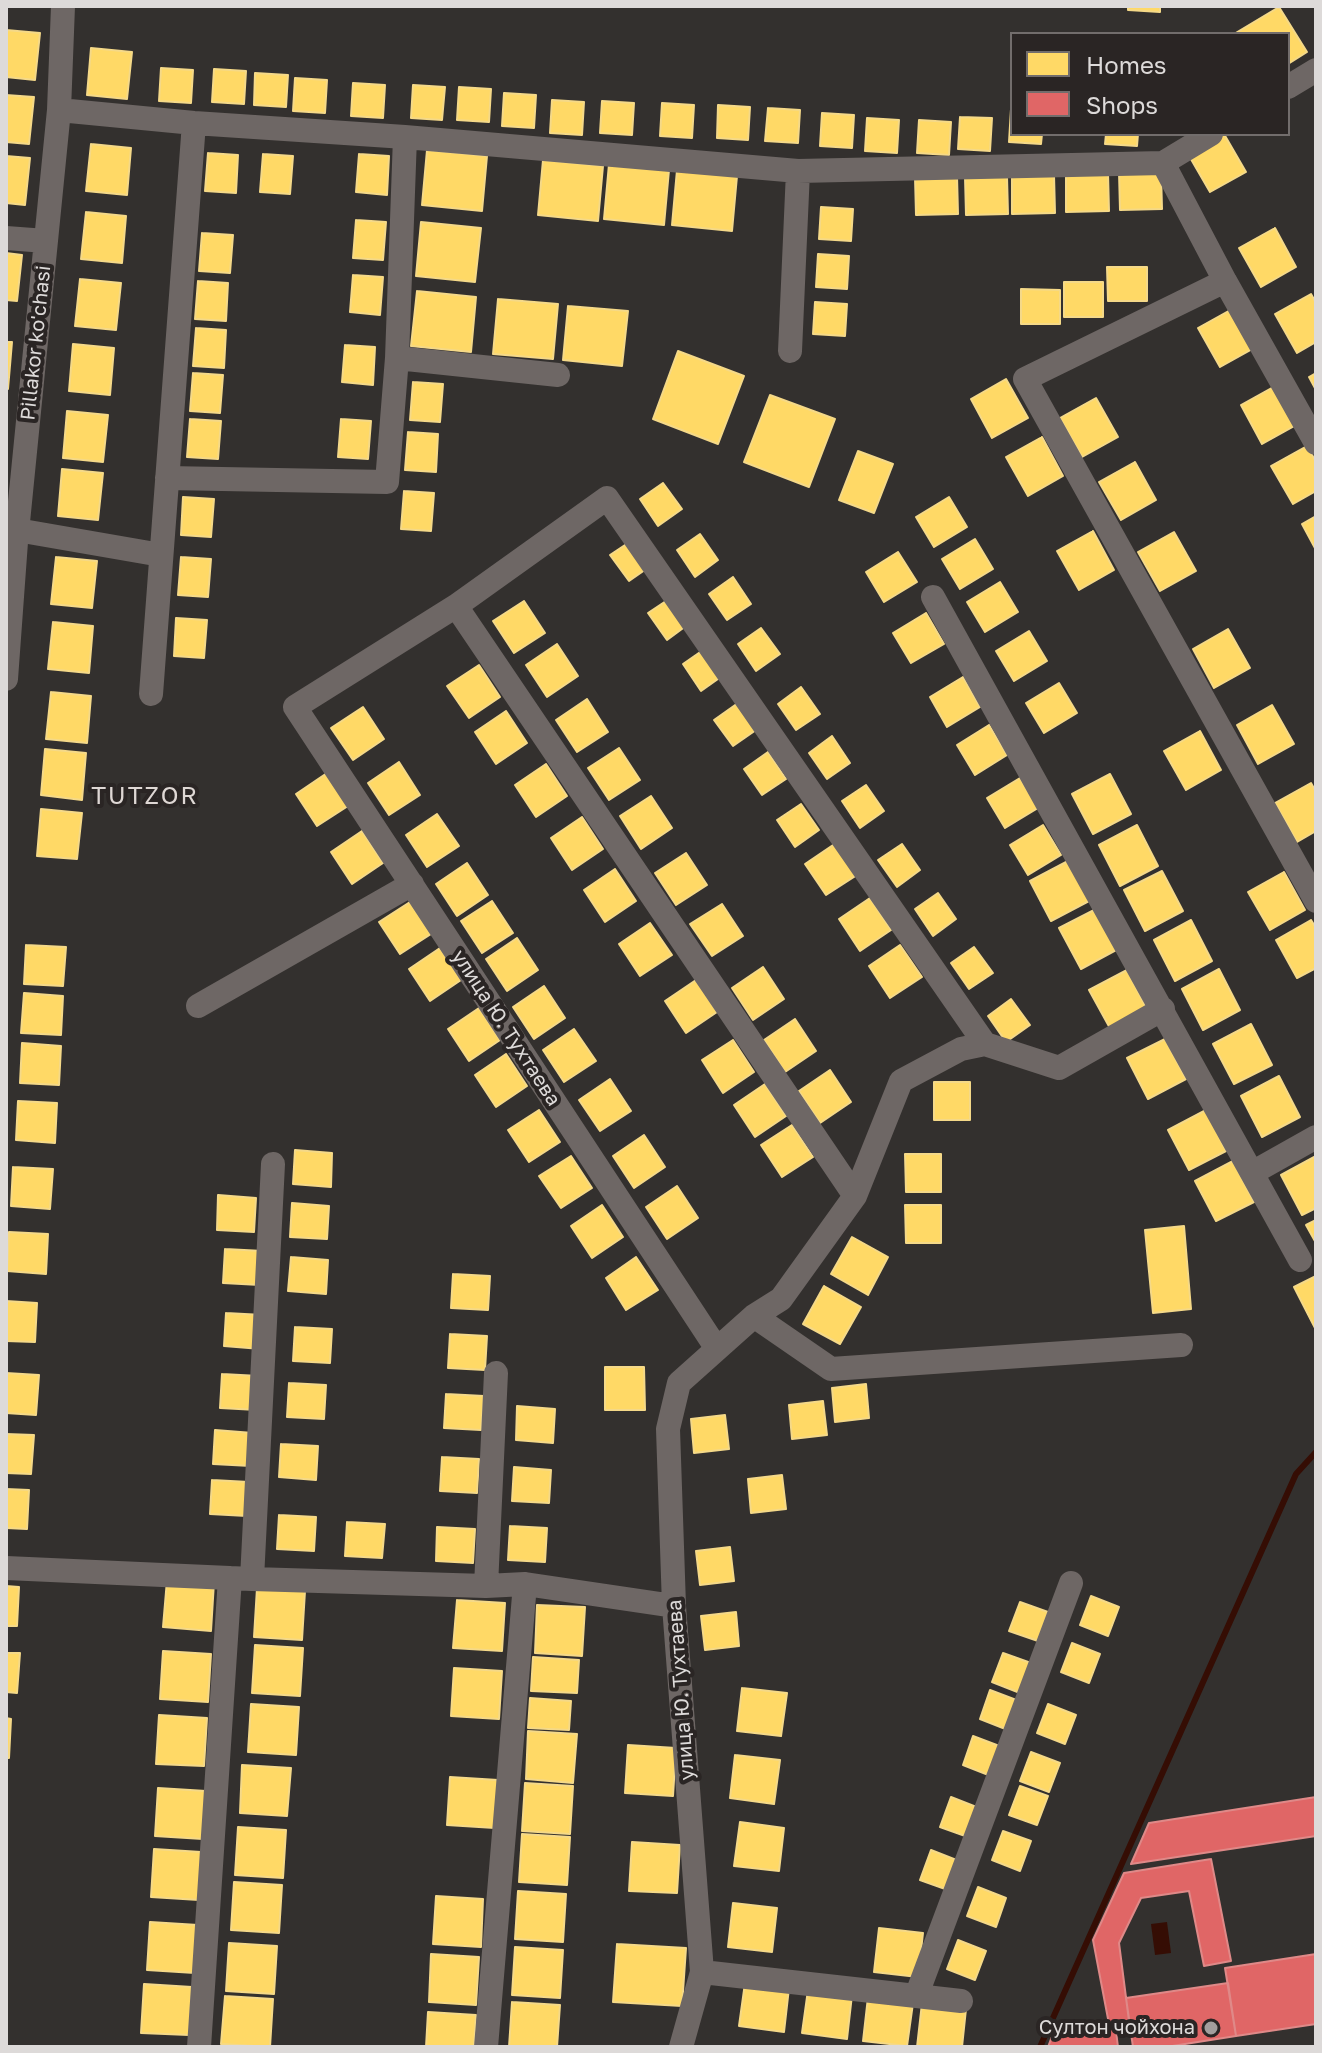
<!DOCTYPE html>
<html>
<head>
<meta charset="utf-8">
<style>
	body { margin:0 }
	#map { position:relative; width:1322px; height:2053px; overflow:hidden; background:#33302e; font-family:"Golos Text",sans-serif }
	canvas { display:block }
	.frame { position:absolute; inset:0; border:8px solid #dddad9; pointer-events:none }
	.legend { position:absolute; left:1010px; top:32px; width:280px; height:104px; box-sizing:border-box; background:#2a2524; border:2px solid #726d6c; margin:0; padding:10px 14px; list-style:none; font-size:24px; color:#dddad9 }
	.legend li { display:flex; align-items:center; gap:16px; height:40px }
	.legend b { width:40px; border:2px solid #726d6c }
</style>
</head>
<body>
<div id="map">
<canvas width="1322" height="2053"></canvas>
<div class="frame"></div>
<ul class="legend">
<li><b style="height:22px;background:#ffd966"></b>Homes</li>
<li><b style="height:22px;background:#e06666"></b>Shops</li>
</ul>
</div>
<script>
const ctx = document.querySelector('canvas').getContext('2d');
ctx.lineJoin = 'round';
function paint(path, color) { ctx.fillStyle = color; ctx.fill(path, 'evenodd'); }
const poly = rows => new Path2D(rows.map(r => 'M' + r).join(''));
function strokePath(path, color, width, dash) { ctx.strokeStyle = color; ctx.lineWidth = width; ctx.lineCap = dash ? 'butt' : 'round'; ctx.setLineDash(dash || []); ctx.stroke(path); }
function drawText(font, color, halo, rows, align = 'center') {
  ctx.font = font + ' "Golos Text",sans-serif'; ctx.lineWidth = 8; ctx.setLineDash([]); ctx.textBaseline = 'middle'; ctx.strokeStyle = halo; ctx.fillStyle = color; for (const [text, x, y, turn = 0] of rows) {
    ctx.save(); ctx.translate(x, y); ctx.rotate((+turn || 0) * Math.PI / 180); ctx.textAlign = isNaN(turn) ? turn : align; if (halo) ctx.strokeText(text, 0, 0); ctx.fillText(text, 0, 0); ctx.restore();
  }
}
const water = poly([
	[1167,1922,1171,1953,1155,1955,1151,1924]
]);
const homes = poly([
	[1128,6,1160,6,1160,12,1128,10,1128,6],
	[1279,7,1307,52,1288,64,1288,34,1234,34,1279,7],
	[6,30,40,33,35,80,6,77,6,30],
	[91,48,132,52,127,99,87,95,91,48],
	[161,68,193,70,191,103,159,101,161,68],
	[214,69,246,71,244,104,212,102,214,69],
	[255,73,288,75,286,107,254,105,255,73],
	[295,78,327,80,325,113,293,111,295,78],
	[353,83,385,85,383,118,351,116,353,83],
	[413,85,445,87,442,120,411,118,413,85],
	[459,87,491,89,489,122,457,120,459,87],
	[504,93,536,95,534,128,502,126,504,93],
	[6,95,34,97,29,144,6,142,6,95],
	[552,100,584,102,582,135,550,133,552,100],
	[602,101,634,103,632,135,600,133,602,101],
	[662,103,694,105,692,138,660,136,662,103],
	[718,105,750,107,748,140,717,138,718,105],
	[768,108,800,110,798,143,765,141,768,108],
	[1011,109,1012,134,1042,134,1041,144,1009,142,1011,109],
	[822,113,854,115,852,148,820,146,822,113],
	[960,117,992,118,990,151,958,149,960,117],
	[867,118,899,120,897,153,865,151,867,118],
	[919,120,951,122,949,155,917,153,919,120],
	[1106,134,1138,134,1137,146,1105,144,1106,134],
	[1224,134,1246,172,1210,192,1188,154,1224,134],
	[91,144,131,148,127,195,86,191,91,144],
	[427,150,487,156,482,211,422,205,427,150],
	[208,153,238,155,236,193,205,191,208,153],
	[263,154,293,156,290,194,260,192,263,154],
	[359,154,389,156,387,195,356,192,359,154],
	[6,156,30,158,25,205,6,203,6,156],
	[543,160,603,166,598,221,538,215,543,160],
	[609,164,669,170,664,225,604,219,609,164],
	[677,170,737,176,732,231,672,225,677,170],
	[1119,172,1161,172,1162,209,1120,210,1119,172],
	[1108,173,1109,211,1066,212,1066,174,1108,173],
	[1054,175,1055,213,1012,214,1012,176,1054,175],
	[957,176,958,214,916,215,915,177,957,176],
	[965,177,1007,177,1008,214,966,215,965,177],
	[821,207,853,209,851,241,819,239,821,207],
	[86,212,126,216,122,263,81,259,86,212],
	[356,220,386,222,383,260,353,258,356,220],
	[421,222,481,228,475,282,416,276,421,222],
	[1275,228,1296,267,1261,287,1239,248,1275,228],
	[202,233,233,235,230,273,199,271,202,233],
	[6,253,22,255,17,301,6,300,6,253],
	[818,254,849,256,847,289,816,287,818,254],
	[1107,267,1147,267,1147,301,1108,301,1107,267],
	[353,275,383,277,380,315,350,312,353,275],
	[80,279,121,283,116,330,75,326,80,279],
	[198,281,228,283,226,321,195,319,198,281],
	[1064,282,1103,282,1103,317,1064,317,1064,282],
	[1021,289,1060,290,1060,324,1021,324,1021,289],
	[417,291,476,297,471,352,411,346,417,291],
	[1311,294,1316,303,1316,342,1297,353,1275,314,1311,294],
	[498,299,558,304,553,359,493,354,498,299],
	[815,302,847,304,845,336,813,334,815,302],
	[568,306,628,311,622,366,563,360,568,306],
	[1234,308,1256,347,1220,367,1198,328,1234,308],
	[196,328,226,330,224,368,193,366,196,328],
	[6,342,12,342,8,389,6,389,6,342],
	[73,344,114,348,110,395,69,391,73,344],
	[345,345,375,347,373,385,342,382,345,345],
	[678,351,744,376,718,444,653,419,678,351],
	[193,373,223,375,220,413,190,411,193,373],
	[1316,373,1316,390,1309,377,1316,373],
	[1006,379,1028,418,992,438,971,399,1006,379],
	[413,382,443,384,440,422,410,420,413,382],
	[1277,385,1298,424,1262,444,1241,405,1277,385],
	[770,395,835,419,809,487,744,462,770,395],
	[1096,398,1118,437,1082,457,1060,418,1096,398],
	[67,411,108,415,103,462,63,458,67,411],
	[190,419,221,421,218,459,187,457,190,419],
	[341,419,371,421,368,459,338,457,341,419],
	[408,432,438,434,436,472,405,470,408,432],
	[1042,437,1063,476,1028,496,1006,457,1042,437],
	[1307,446,1316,462,1316,491,1293,504,1271,466,1307,446],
	[858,451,893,464,874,513,839,500,858,451],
	[1135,462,1156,500,1121,520,1099,482,1135,462],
	[62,469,103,473,98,520,58,516,62,469],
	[663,483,682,509,658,526,640,499,663,483],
	[404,491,434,493,431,531,401,529,404,491],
	[183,497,214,499,211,537,181,535,183,497],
	[949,497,967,527,934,547,916,517,949,497],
	[1316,516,1316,550,1302,524,1316,516],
	[1093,531,1114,570,1079,590,1057,551,1093,531],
	[1174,532,1196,571,1160,591,1138,552,1174,532],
	[700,534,718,560,695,577,677,550,700,534],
	[634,539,652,565,629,581,610,555,634,539],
	[975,539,993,569,960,589,942,559,975,539],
	[898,552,917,582,884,602,866,572,898,552],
	[56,557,97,561,92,608,51,604,56,557],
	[181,557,211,559,208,597,178,595,181,557],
	[733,577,751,604,727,620,709,594,733,577],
	[1000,582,1018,612,985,632,967,602,1000,582],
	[672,597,690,623,667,640,648,613,672,597],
	[524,601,545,633,514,653,493,621,524,601],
	[926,613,944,644,911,663,893,633,926,613],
	[176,618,207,620,204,658,174,656,176,618],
	[53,622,93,626,89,673,48,669,53,622],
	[761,628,780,654,756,671,738,644,761,628],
	[1228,629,1250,668,1214,688,1193,649,1228,629],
	[1029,631,1047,661,1014,681,996,651,1029,631],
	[557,644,578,676,547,697,526,665,557,644],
	[706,648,725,674,701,691,683,664,706,648],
	[479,665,500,697,469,718,447,686,479,665],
	[963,677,980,707,947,727,930,697,963,677],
	[1059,683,1077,713,1044,733,1026,703,1059,683],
	[801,687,820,714,796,730,778,704,801,687],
	[51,692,91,696,87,743,46,739,51,692],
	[587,699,608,732,577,752,556,720,587,699],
	[738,703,756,730,733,746,714,720,738,703],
	[1272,705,1294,744,1258,764,1237,725,1272,705],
	[363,707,384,739,353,760,331,728,363,707],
	[506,711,527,743,496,764,475,732,506,711],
	[989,725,1007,755,975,775,957,745,989,725],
	[1200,731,1221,770,1186,790,1164,751,1200,731],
	[832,736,850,763,827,779,809,753,832,736],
	[619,748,640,780,609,800,588,768,619,748],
	[45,749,86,753,82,800,41,795,45,749],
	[768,752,786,779,762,795,744,769,768,752],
	[399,762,420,795,389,815,368,783,399,762],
	[546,764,567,796,536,817,515,785,546,764],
	[327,773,348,806,317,826,296,794,327,773],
	[1110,774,1131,814,1093,834,1072,794,1110,774],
	[1020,778,1038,808,1005,828,987,798,1020,778],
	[1311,783,1316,792,1316,831,1297,842,1275,803,1311,783],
	[866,785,884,811,860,828,842,801,866,785],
	[651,796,672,828,641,849,620,816,651,796],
	[801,804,819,830,795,847,777,820,801,804],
	[41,809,82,813,77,859,37,856,41,809],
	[437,814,459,846,427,867,406,835,437,814],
	[582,817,603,849,572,870,551,838,582,817],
	[1043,825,1061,855,1028,875,1010,845,1043,825],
	[1137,825,1158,866,1120,886,1099,845,1137,825],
	[362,831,383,863,352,884,331,852,362,831],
	[836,843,857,875,826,895,805,864,836,843],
	[902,844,920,870,897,887,878,860,902,844],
	[686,853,707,885,676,905,655,873,686,853],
	[1068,861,1089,901,1051,921,1030,881,1068,861],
	[467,863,488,895,457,916,436,884,467,863],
	[615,869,636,901,605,922,584,890,615,869],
	[1162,871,1183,911,1145,931,1124,890,1162,871],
	[1284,872,1305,910,1270,930,1248,892,1284,872],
	[938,893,956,919,933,936,915,909,938,893],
	[870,898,891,930,860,951,839,919,870,898],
	[492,901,513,933,482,953,461,921,492,901],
	[410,902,431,934,400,954,379,922,410,902],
	[722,904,743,936,712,956,690,924,722,904],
	[1098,908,1118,949,1081,969,1059,928,1098,908],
	[1191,920,1212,961,1175,981,1154,940,1191,920],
	[1311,920,1316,928,1316,968,1297,978,1276,940,1311,920],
	[650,923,672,955,640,976,619,944,650,923],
	[517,938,538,970,507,991,486,959,517,938],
	[26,945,66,947,63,986,24,984,26,945],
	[900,945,922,977,890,998,869,966,900,945],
	[974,947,993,973,969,989,951,963,974,947],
	[440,948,461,980,430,1001,409,969,440,948],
	[763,967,784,999,753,1020,732,988,763,967],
	[1219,969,1240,1010,1203,1030,1182,989,1219,969],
	[1127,970,1148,1011,1111,1030,1089,990,1127,970],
	[696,980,717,1012,686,1033,665,1001,696,980],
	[544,986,565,1018,534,1039,513,1007,544,986],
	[24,993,63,996,61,1035,21,1033,24,993],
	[1011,999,1030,1025,1006,1042,988,1016,1011,999],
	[479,1008,500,1040,469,1061,448,1029,479,1008],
	[795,1019,816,1051,785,1072,764,1040,795,1019],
	[1251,1024,1272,1065,1234,1084,1213,1044,1251,1024],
	[574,1029,596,1061,564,1082,543,1050,574,1029],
	[1165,1039,1186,1079,1148,1099,1127,1058,1165,1039],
	[733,1040,754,1072,723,1093,702,1060,733,1040],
	[22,1043,61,1046,59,1085,20,1083,22,1043],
	[506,1054,527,1086,496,1107,475,1075,506,1054],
	[830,1070,851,1102,820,1123,799,1091,830,1070],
	[1279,1076,1300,1117,1262,1137,1241,1096,1279,1076],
	[610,1079,631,1111,600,1131,579,1100,610,1079],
	[934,1082,970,1082,970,1120,934,1120,934,1082],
	[765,1084,786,1116,755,1137,734,1105,765,1084],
	[18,1101,57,1103,55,1143,16,1140,18,1101],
	[539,1110,560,1142,529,1162,508,1130,539,1110],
	[1206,1110,1226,1151,1189,1170,1168,1130,1206,1110],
	[792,1125,813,1157,782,1177,761,1145,792,1125],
	[644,1135,665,1167,634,1188,613,1156,644,1135],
	[295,1150,332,1153,331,1187,293,1184,295,1150],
	[905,1154,941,1154,941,1192,906,1192,905,1154],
	[571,1156,592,1188,561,1208,539,1176,571,1156],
	[1316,1156,1316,1208,1302,1215,1281,1175,1316,1156],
	[1233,1161,1254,1202,1216,1221,1195,1181,1233,1161],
	[13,1167,53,1169,50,1209,11,1206,13,1167],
	[677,1186,698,1218,667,1239,646,1207,677,1186],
	[218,1195,256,1198,254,1232,217,1230,218,1195],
	[292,1203,329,1206,327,1239,290,1237,292,1203],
	[602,1205,623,1237,592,1258,571,1226,602,1205],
	[905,1205,941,1205,941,1243,906,1243,905,1205],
	[1316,1220,1316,1243,1306,1225,1316,1220],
	[1184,1226,1191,1309,1153,1313,1145,1230,1184,1226],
	[9,1232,48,1234,46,1274,7,1271,9,1232],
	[852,1237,888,1257,868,1295,831,1274,852,1237],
	[225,1249,263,1251,260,1285,223,1283,225,1249],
	[291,1257,328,1260,326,1294,288,1291,291,1257],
	[636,1257,658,1290,626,1310,606,1278,636,1257],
	[453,1274,490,1276,488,1310,451,1308,453,1274],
	[1316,1276,1316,1327,1315,1328,1294,1287,1316,1276],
	[824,1286,861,1307,840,1344,803,1324,824,1286],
	[6,1301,37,1303,35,1342,6,1341,6,1301],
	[226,1313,263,1315,261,1349,224,1346,226,1313],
	[295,1327,332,1329,330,1363,293,1361,295,1327],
	[450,1334,487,1336,485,1370,448,1368,450,1334],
	[605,1367,644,1367,645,1410,605,1410,605,1367],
	[6,1373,39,1375,36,1415,6,1413,6,1373],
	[222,1374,259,1376,257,1410,220,1408,222,1374],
	[289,1383,326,1385,324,1419,287,1417,289,1383],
	[866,1384,869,1418,835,1422,832,1388,866,1384],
	[446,1394,484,1396,481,1430,444,1428,446,1394],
	[823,1401,827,1435,792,1439,789,1405,823,1401],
	[517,1406,555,1409,553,1443,516,1440,517,1406],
	[725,1415,729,1449,694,1453,691,1419,725,1415],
	[215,1430,253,1433,251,1466,213,1464,215,1430],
	[6,1434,34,1435,31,1474,6,1473,6,1434],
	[281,1444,318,1446,316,1480,279,1477,281,1444],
	[442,1457,479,1459,477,1493,440,1491,442,1457],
	[514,1467,551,1470,549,1503,512,1501,514,1467],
	[782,1475,786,1509,751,1513,748,1479,782,1475],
	[212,1480,249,1482,247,1516,210,1514,212,1480],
	[6,1489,29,1490,27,1529,6,1528,6,1489],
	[279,1515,316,1517,314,1551,277,1549,279,1515],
	[347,1522,385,1524,382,1558,345,1556,347,1522],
	[510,1526,547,1528,545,1562,508,1560,510,1526],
	[437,1527,475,1529,473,1563,436,1561,437,1527],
	[730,1547,734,1581,700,1585,696,1551,730,1547],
	[167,1580,214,1582,211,1631,163,1627,167,1580],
	[6,1586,19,1587,17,1626,6,1626,6,1586],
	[257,1588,305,1591,302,1640,254,1637,257,1588],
	[1091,1596,1119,1607,1108,1636,1080,1625,1091,1596],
	[457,1600,505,1603,502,1651,453,1648,457,1600],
	[1020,1602,1048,1612,1038,1641,1009,1631,1020,1602],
	[537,1605,585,1607,582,1656,535,1653,537,1605],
	[736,1612,739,1646,705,1650,701,1616,736,1612],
	[1072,1643,1100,1654,1089,1683,1061,1672,1072,1643],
	[255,1645,303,1648,300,1696,252,1693,255,1645],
	[163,1651,211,1654,208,1702,160,1699,163,1651],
	[6,1653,20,1653,17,1693,6,1692,6,1653],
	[1003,1653,1031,1663,1020,1693,992,1682,1003,1653],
	[533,1657,579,1660,577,1693,531,1691,533,1657],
	[454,1668,502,1671,499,1719,451,1716,454,1668],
	[742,1688,787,1693,781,1736,737,1731,742,1688],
	[990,1690,1019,1701,1008,1730,980,1719,990,1690],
	[530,1698,571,1701,569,1730,528,1728,530,1698],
	[251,1704,299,1707,296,1755,248,1752,251,1704],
	[1048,1704,1076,1715,1065,1744,1037,1733,1048,1704],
	[159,1715,207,1718,204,1766,156,1764,159,1715],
	[6,1718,11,1719,9,1758,6,1758,6,1718],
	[528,1731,577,1734,573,1783,526,1779,528,1731],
	[973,1736,1002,1747,991,1776,963,1765,973,1736],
	[628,1745,676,1748,673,1796,625,1793,628,1745],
	[1031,1752,1060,1763,1049,1792,1020,1781,1031,1752],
	[735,1755,780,1760,774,1804,730,1798,735,1755],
	[242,1765,291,1768,287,1816,240,1813,242,1765],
	[450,1777,498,1780,495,1828,447,1825,450,1777],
	[525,1783,573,1786,570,1834,522,1831,525,1783],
	[1020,1786,1048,1796,1037,1825,1009,1815,1020,1786],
	[158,1788,206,1791,203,1839,155,1836,158,1788],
	[951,1797,979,1808,968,1837,940,1827,951,1797],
	[740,1822,784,1828,779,1871,734,1866,740,1822],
	[238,1827,286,1830,283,1878,235,1875,238,1827],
	[1003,1831,1031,1841,1020,1871,992,1860,1003,1831],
	[522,1834,570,1837,567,1885,519,1882,522,1834],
	[632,1842,680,1845,677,1893,629,1891,632,1842],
	[154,1849,201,1852,199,1900,151,1897,154,1849],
	[931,1850,959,1861,948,1890,920,1880,931,1850],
	[234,1882,282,1885,279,1933,231,1930,234,1882],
	[978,1887,1006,1898,996,1927,967,1916,978,1887],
	[518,1891,566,1894,563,1942,515,1939,518,1891],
	[436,1896,483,1899,481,1947,433,1944,436,1896],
	[733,1903,777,1908,772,1952,728,1947,733,1903],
	[150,1922,198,1925,195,1973,147,1970,150,1922],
	[879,1928,923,1933,918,1977,874,1972,879,1928],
	[958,1940,986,1951,975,1980,947,1969,958,1940],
	[229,1943,277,1946,274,1994,226,1991,229,1943],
	[617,1944,686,1948,682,2006,613,2002,617,1944],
	[515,1947,563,1950,560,1998,512,1995,515,1947],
	[431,1954,479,1957,476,2005,429,2002,431,1954],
	[745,1983,789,1988,784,2032,739,2026,745,1983],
	[144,1984,192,1987,189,2035,141,2033,144,1984],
	[808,1990,852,1995,847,2039,802,2033,808,1990],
	[225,1996,273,1999,270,2047,221,2044,225,1996],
	[868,1997,913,2003,907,2046,863,2041,868,1997],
	[512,2002,560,2005,557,2047,509,2047,512,2002],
	[922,2003,966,2009,962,2047,917,2047,922,2003],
	[428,2012,476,2015,474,2047,426,2047,428,2012]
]);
const shops = poly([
	[1316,1797,1316,1836,1131,1864,1149,1823,1316,1797],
	[1211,1859,1231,1961,1204,1966,1189,1891,1141,1898,1119,1943,1129,2021,1109,2024,1093,1940,1124,1873,1211,1859],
	[1316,1954,1316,2024,1236,2036,1225,1968,1316,1954],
	[1228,1983,1236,2036,1166,2047,1133,2047,1126,1998,1228,1983],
	[1115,2023,1118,2047,1048,2047,1054,2031,1115,2023]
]);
const stream = poly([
	[1040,2047,1296,1474,1316,1452]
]);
const minor = poly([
	[1288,87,1316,70],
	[59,110,194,123,405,137,798,171,1163,163,1211,134],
	[1163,163,1225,281,1316,443],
	[6,238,46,241],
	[1225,281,1025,379,1316,901],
	[790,351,798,171],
	[397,358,558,375],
	[167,478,387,482,397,358,405,137],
	[17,530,161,555],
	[933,597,1300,1260],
	[456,606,855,1196],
	[6,679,16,542,59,110,63,6],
	[151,694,194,123],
	[198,1006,412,884],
	[1252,1173,1316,1137],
	[754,1316,831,1369,1181,1345],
	[717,1349,295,707,456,606,607,498,985,1044],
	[6,1568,252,1579,486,1586,525,1584,674,1606],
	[252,1579,273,1164],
	[486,1586,496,1373],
	[702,1972,961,2001],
	[917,1994,1071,1583],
	[199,2047,230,1578],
	[486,2047,525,1584],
	[681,2047,702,1972,674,1606,668,1429,679,1383,754,1316,781,1299,855,1196,901,1081,961,1049,985,1044,1059,1068,1163,1009]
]);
const markers = [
	[1211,2028,8,"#a29e9d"]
];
const streetNames = [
	["Pillakor ko'chasi",36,343,-84],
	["улица Ю. Тухтаева",506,1028,57],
	["улица Ю. Тухтаева",681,1690,-94]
];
const poiNames = [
	["Султон чойхона",1195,2028]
];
const quarterNames = [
	["TUTZOR",145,796]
];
paint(water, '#350d04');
paint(homes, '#ffd966');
strokePath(homes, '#f5d988', 2);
paint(shops, '#e06666');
strokePath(shops, '#df8988', 2);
strokePath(stream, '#350d04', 6);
strokePath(minor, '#6e6765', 24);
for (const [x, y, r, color] of markers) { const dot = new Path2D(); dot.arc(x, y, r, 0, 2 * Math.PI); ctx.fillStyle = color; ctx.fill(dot); strokePath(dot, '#2a2524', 3); }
drawText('20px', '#dddad9', '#2a2524', streetNames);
drawText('20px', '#dddad9', '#2a2524', poiNames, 'right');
ctx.letterSpacing = '2px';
drawText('24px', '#ded7d4', '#2a2524', quarterNames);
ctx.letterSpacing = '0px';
</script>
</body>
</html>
